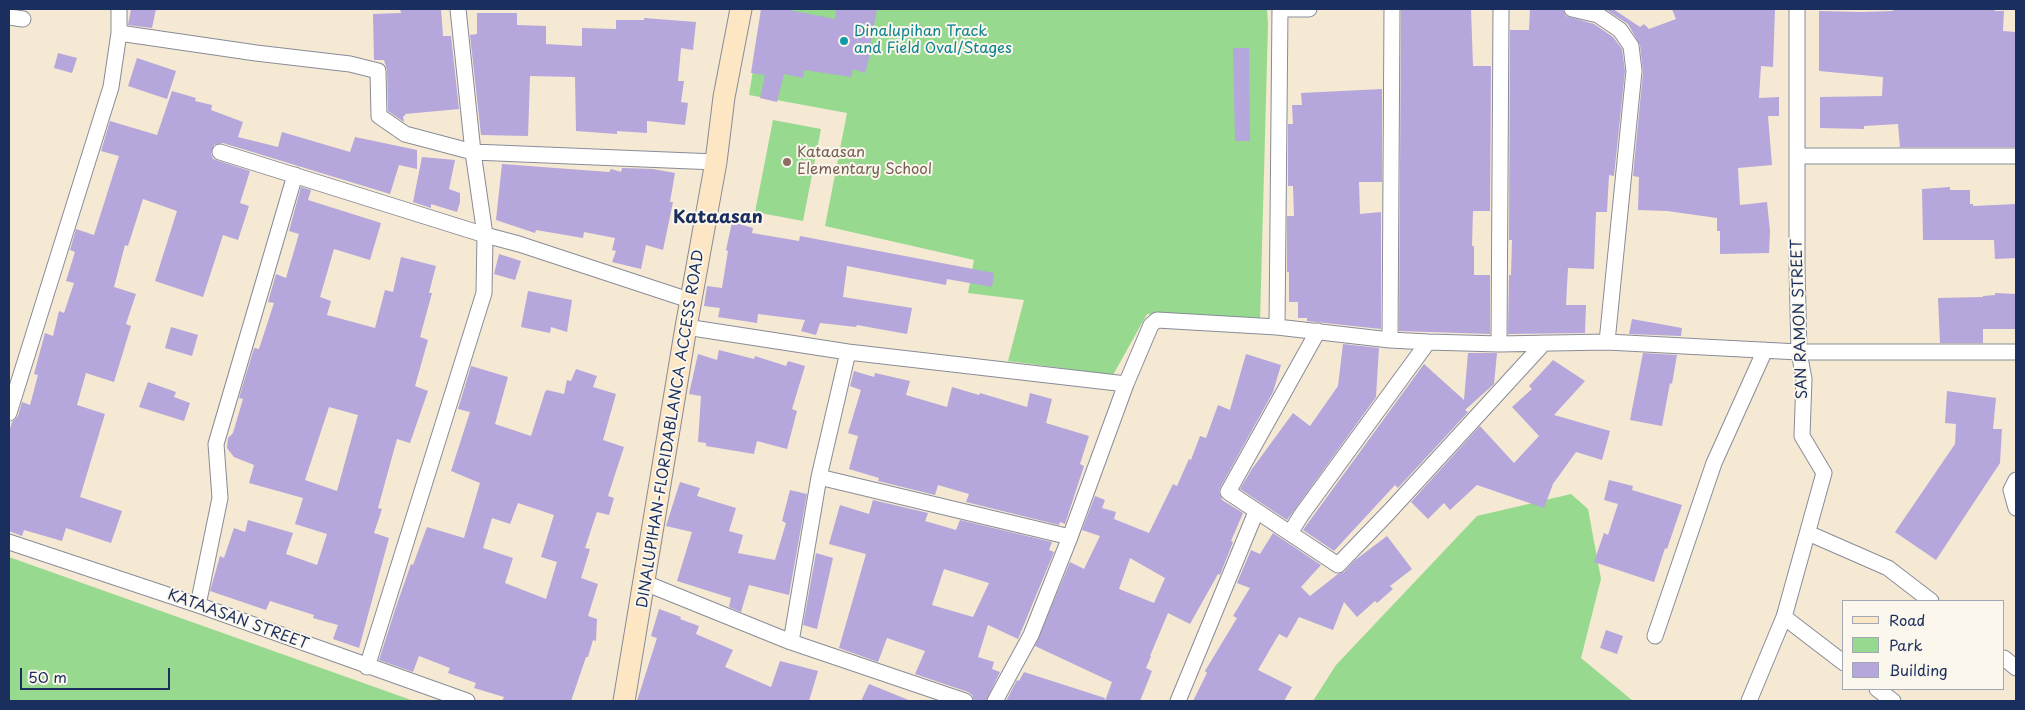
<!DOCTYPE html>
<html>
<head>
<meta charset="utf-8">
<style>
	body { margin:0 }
	#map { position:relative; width:2025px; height:710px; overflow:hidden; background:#f5e9d3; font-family:"Playpen Sans",sans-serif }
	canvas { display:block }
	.frame { position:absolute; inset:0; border:10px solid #1b2f5e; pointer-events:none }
	.legend { position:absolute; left:1842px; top:600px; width:162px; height:90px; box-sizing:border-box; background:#fbf7ec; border:1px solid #a1a7b3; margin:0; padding:6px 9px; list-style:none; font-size:15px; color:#1b2f5e }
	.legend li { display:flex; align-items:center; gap:10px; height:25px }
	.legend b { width:25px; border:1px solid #a1a7b3 }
	.scale { position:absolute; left:20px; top:668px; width:150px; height:22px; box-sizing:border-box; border:2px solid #1b2f5e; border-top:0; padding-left:6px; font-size:15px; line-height:18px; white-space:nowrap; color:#1b2f5e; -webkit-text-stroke:4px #fbf7ec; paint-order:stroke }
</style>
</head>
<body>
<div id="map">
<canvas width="2025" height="710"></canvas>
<div class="frame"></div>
<ul class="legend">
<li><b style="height:6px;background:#fce6c4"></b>Road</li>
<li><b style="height:14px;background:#97d98f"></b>Park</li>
<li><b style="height:14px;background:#b5a6db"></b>Building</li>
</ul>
<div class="scale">50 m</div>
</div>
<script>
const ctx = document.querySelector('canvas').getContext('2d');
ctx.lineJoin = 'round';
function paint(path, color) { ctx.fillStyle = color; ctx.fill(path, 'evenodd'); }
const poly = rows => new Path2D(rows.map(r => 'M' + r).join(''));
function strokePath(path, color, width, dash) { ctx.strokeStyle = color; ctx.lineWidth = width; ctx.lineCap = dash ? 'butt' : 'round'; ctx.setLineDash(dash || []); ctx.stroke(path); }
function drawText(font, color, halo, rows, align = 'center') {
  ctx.font = font + ' "Playpen Sans",sans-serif'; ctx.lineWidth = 4; ctx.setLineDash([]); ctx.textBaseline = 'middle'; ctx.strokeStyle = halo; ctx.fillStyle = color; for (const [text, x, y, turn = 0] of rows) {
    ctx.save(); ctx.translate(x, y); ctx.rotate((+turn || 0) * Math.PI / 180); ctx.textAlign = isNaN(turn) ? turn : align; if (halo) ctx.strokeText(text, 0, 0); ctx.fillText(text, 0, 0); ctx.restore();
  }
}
const green = poly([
	[763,9,1267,9,1268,24,1260,321,1147,314,1113,375,1008,361,1024,300,968,293,974,260,825,226,847,113,749,95],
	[773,120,821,129,803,221,755,212],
	[1571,494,1588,509,1601,579,1581,658,1633,701,1313,701,1336,665,1477,516],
	[9,557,414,701,9,701]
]);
const building = poly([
	[131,9,156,9,152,28,128,25],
	[400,9,441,9,443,36,451,36,459,109,405,114,405,116,403,116,404,122,388,111,387,70,384,60,374,60,373,14,401,13],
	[761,9,784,9,835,19,836,9,877,9,869,51,871,51,865,73,853,69,851,77,804,70,803,78,784,74,777,102,760,98,765,75,751,73],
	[1401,9,1471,9,1473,66,1491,66,1490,211,1473,211,1472,246,1474,246,1474,275,1490,275,1490,334,1399,331],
	[1530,9,1563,9,1566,16,1594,24,1613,37,1622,49,1625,71,1614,176,1609,175,1607,212,1596,212,1594,269,1568,268,1566,305,1586,305,1585,333,1508,334,1509,275,1511,275,1512,240,1509,240,1510,30,1529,30],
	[1605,9,1613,9,1640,27,1644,24,1649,29,1676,19,1672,9,1775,9,1773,67,1761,66,1759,98,1779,97,1779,116,1768,116,1772,165,1738,168,1740,205,1767,202,1770,231,1769,253,1720,254,1720,231,1717,231,1717,218,1667,211,1638,210,1639,177,1633,176,1643,72,1640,45,1628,24],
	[1893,9,1995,9,1995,11,2004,11,2003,31,2016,32,2016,147,1900,147,1898,124,1864,126,1864,129,1820,128,1820,97,1882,96,1883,77,1819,71,1819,11,1862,12,1893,11],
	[477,13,517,13,517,25,546,26,546,44,582,46,582,28,616,29,616,20,644,20,644,18,696,22,693,50,681,48,678,81,684,81,681,102,688,103,685,125,647,121,647,133,617,131,617,134,576,131,575,77,530,76,528,136,481,135,470,35,477,34],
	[1233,48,1249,48,1250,141,1235,141],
	[58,53,77,58,72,73,54,68],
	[137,58,176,71,167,99,128,86],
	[1382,89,1382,182,1359,182,1360,214,1381,212,1381,329,1307,321,1307,318,1298,318,1298,302,1289,302,1289,272,1287,272,1287,216,1294,216,1293,186,1288,186,1288,124,1293,124,1292,105,1302,105,1301,93],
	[172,91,196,98,195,101,212,105,211,110,243,122,238,137,278,147,282,132,350,152,355,137,417,150,417,169,399,165,390,194,223,143,214,145,211,154,213,159,250,171,240,203,249,206,238,240,223,235,203,297,155,281,177,211,143,199,128,246,125,245,114,287,136,294,126,324,131,326,114,382,86,373,77,405,105,414,80,497,122,511,111,543,66,528,62,541,24,530,22,536,9,531,9,432,12,422,18,416,22,402,30,405,38,375,34,374,45,333,53,336,59,311,64,313,74,283,66,281,75,252,70,250,76,229,94,235,119,156,101,151,110,121,157,135],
	[422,157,455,160,449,189,460,193,460,202,457,212,431,204,431,208,413,202],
	[502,164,609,172,611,169,621,172,622,168,653,169,675,173,670,202,673,202,663,250,646,245,641,269,612,262,616,251,612,250,615,238,584,232,583,238,536,230,535,233,496,220],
	[301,187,311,190,308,200,381,223,370,260,334,249,320,297,331,301,327,315,375,328,385,290,393,292,401,257,436,266,429,293,432,293,420,337,428,340,415,386,428,391,410,443,397,439,378,508,382,509,374,533,389,538,359,648,333,639,338,625,313,618,314,615,270,601,266,610,210,591,220,556,224,558,234,528,245,532,248,520,293,533,286,554,317,565,327,534,295,524,303,498,249,483,254,465,234,457,227,448,228,438,233,433,243,399,239,398,254,348,259,349,274,303,268,302,276,274,286,278,299,234,289,231],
	[329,407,358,415,337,491,305,480],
	[1950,187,1950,190,1970,190,1970,204,1973,204,1973,206,2016,204,2016,258,1995,259,1994,240,1923,240,1922,189],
	[732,222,753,228,752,233,799,241,800,236,994,273,992,287,947,279,946,285,847,266,843,297,912,308,907,334,857,325,856,327,820,323,816,335,801,331,805,320,758,314,757,323,718,317,720,308,704,306,707,286,722,288,728,251,726,250],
	[499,254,521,261,515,280,494,274],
	[528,291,572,300,567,332,551,327,550,333,521,327],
	[1995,293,2016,294,2016,329,1983,329,1983,343,1940,343,1938,298,1983,297,1983,296,1995,295],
	[1632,319,1682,328,1681,336,1629,334],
	[171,327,198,335,192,356,165,348],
	[1343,344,1379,348,1376,397,1287,520,1240,489,1252,469,1293,413,1310,426,1338,386],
	[719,350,754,359,755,356,786,366,788,361,805,366,792,409,797,411,787,449,757,441,754,454,706,446,706,443,698,442,701,396,689,394,698,354,717,360],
	[1468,353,1497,353,1494,384,1465,410,1468,412,1398,488,1395,485,1334,551,1303,530,1424,364,1464,400],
	[1643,353,1677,355,1672,384,1670,383,1662,426,1630,420],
	[1246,354,1281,365,1273,392,1220,488,1219,492,1222,500,1243,513,1231,541,1233,542,1220,575,1218,574,1190,624,1168,613,1150,656,1151,656,1146,668,1152,671,1140,701,1105,701,1112,682,1035,646,1070,562,1084,569,1100,536,1082,530,1095,496,1105,500,1102,508,1116,512,1114,519,1149,533,1173,484,1177,486,1189,459,1191,460,1200,436,1206,438,1218,405,1230,410],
	[1130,558,1165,578,1154,603,1119,589],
	[1553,360,1585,381,1554,415,1610,431,1602,460,1576,452,1553,484,1544,508,1477,485,1450,510,1444,503,1428,519,1411,502,1480,426,1514,463,1539,436,1512,407,1532,389,1529,386],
	[471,366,508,377,495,424,531,436,545,392,547,390,564,394,567,380,571,381,576,369,597,376,593,387,616,394,603,440,624,447,608,496,614,498,609,515,597,512,585,548,590,549,581,578,598,584,588,616,597,619,596,641,593,640,588,657,586,657,571,701,502,701,504,697,474,688,476,683,448,673,450,668,419,656,413,672,379,660,396,607,411,564,413,565,427,527,464,538,480,483,451,471,470,412,458,409],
	[518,503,554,515,541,557,557,562,546,599,505,583,513,558,483,548,492,518,510,524],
	[854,371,874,377,875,373,910,381,906,395,947,407,952,387,979,395,980,393,1027,407,1030,393,1052,399,1046,423,1089,436,1080,464,1084,466,1065,524,1060,522,1059,525,966,502,969,494,938,485,935,495,878,481,879,478,849,469,858,436,848,433,861,390,850,386],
	[148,382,176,392,174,397,190,403,184,421,139,407],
	[1947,391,1996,398,1993,429,2002,429,2000,463,1936,560,1895,532,1955,444,1956,424,1945,423],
	[1609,480,1633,486,1632,490,1682,505,1667,549,1665,548,1654,582,1594,562,1604,533,1608,535,1618,504,1604,500],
	[680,482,700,488,697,496,736,508,729,531,743,535,738,553,775,560,786,523,782,521,790,490,807,494,789,595,749,585,741,612,729,607,731,598,677,581,692,532,666,526],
	[873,500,928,513,925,521,956,530,960,520,1052,542,1049,550,1054,552,1018,639,988,625,978,657,994,662,992,669,1000,672,986,701,974,701,972,695,968,692,915,674,925,651,887,638,878,662,839,648,866,554,829,544,840,505,869,514],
	[944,569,989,583,973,617,932,605],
	[1273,533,1321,565,1301,587,1310,596,1338,574,1344,572,1354,561,1387,536,1412,569,1390,586,1393,589,1377,603,1375,601,1357,617,1344,602,1333,630,1299,617,1287,638,1279,634,1258,670,1292,687,1284,701,1193,701,1207,673,1205,671,1237,618,1233,616,1250,588,1237,583,1251,550,1260,554],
	[816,553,833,558,817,629,803,625],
	[659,609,681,617,680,619,699,626,696,634,733,650,725,667,771,687,780,661,818,671,809,701,637,701,657,638,651,636],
	[1606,630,1623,636,1617,654,1600,648],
	[1024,672,1105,698,1104,701,1006,701,1017,680,1019,681],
	[869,684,911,701,861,701]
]);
const street = poly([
	[1280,9,1309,9],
	[1572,9,1598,15,1620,30,1631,46,1634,71,1607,342],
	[9,17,23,19],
	[119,33,256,53,350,64,378,71,379,116,405,134,473,152,716,162],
	[220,152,485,235,519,244,692,301],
	[1798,156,2016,156],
	[686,327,848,352,1126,384],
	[1277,327,1280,9],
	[1318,331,1228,492,1338,565,1389,512,1544,343],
	[1390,340,1392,9],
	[1499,344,1501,9],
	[9,413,111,87,119,33,119,9],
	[819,477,1070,537],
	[2016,480,2011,490,2016,508],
	[1290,533,1302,514,1428,342],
	[1808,533,1888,568,1931,601],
	[9,542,198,605,467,701],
	[645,583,791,642,965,701],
	[198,605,220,498,216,444,295,175],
	[1784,617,1844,663],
	[1655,636,1714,463,1765,350],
	[791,642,819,477,848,352],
	[2004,658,2016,668],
	[367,667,484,293,485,235,473,152,458,9],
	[1877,689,1893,701],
	[995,701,1031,635,1070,537,1126,384,1151,325,1157,320,1277,327,1390,340,1428,342,1499,344,1607,342,1799,352,2016,352],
	[1178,701,1256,512],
	[1749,701,1784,617,1824,473,1802,436,1804,379,1799,352,1797,266,1797,9]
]);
const secondary = poly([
	[624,701,686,327,716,162,724,97,741,9]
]);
const markers = [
	[844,41,5,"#0f9aa8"],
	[787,162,5,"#8d6e63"]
];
const cultureNames = [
	["Dinalupihan Track",854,32],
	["and Field Oval/Stages",854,49]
];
const educationNames = [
	["Kataasan",797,153],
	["Elementary School",797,170]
];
const streetNames = [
	["SAN RAMON STREET",1800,319,-92],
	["DINALUPIHAN-FLORIDABLANCA ACCESS ROAD",671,429,-81],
	["KATAASAN STREET",238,620,20]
];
const quarterNames = [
	["Kataasan",718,218]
];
paint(green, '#97d98f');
paint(building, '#b5a6db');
strokePath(street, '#888c98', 17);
strokePath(secondary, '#888c98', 23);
strokePath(street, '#fff', 15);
strokePath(secondary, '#fce6c4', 21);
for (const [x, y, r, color] of markers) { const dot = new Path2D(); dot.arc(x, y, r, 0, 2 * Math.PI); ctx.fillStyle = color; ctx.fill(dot); strokePath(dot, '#fbf7ec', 2); }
drawText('15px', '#0d838f', '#fbf7ec', cultureNames, 'left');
drawText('15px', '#785e54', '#fbf7ec', educationNames, 'left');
drawText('15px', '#1b2f5e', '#fbf7ec', streetNames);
drawText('bold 18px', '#1b2f5e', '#fbf7ec', quarterNames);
</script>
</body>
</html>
